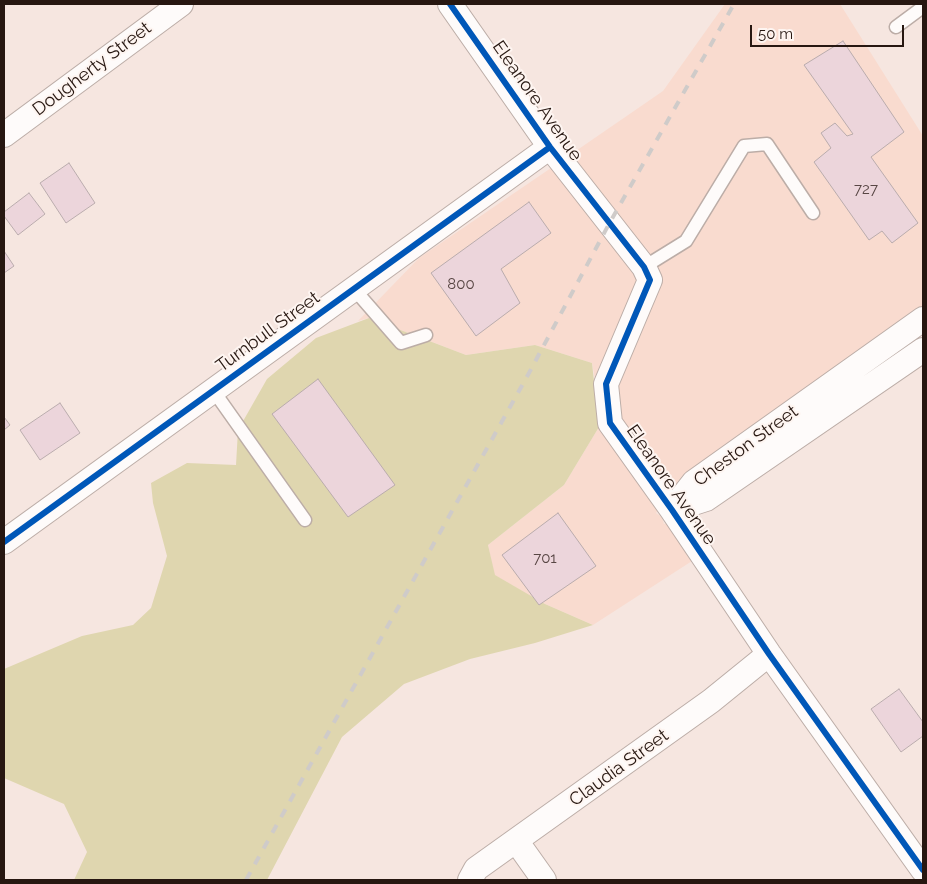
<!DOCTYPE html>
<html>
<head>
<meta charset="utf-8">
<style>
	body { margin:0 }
	#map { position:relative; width:927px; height:884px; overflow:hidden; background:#f6e6e0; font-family:Raleway,sans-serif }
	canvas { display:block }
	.frame { position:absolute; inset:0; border:5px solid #271711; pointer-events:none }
	.scale { position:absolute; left:750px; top:25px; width:154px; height:22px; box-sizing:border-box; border:2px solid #271711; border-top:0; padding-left:6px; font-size:15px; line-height:18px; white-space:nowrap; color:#271711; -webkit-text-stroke:4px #fef5f1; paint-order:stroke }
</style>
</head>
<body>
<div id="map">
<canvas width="927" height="884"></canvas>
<div class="frame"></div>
<div class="scale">50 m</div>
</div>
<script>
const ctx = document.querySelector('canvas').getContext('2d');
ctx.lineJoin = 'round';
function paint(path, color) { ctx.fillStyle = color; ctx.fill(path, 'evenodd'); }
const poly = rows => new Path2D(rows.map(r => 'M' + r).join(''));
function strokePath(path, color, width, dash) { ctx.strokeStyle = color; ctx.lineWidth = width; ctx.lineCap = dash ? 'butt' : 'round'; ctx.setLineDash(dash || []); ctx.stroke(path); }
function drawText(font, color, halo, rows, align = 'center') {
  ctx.font = font + ' Raleway,sans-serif'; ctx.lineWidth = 4; ctx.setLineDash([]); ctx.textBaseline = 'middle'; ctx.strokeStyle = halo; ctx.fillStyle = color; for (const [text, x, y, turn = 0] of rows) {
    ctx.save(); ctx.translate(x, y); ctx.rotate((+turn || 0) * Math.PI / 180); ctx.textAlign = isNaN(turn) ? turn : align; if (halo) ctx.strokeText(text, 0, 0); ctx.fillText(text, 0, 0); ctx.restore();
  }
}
const built = poly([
	[725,4,840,4,923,136,923,306,673,491,621,419,618,385,661,283,570,155,663,91],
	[551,168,634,272,637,281,595,379,592,363,535,345,466,355,369,318,358,321,419,258],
	[599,427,658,510,656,513,662,517,664,524,667,523,692,561,593,625,545,604,494,575,488,545,564,485]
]);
const green = poly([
	[369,318,466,355,535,345,592,363,599,427,564,485,488,545,495,575,545,604,593,625,535,643,470,659,404,684,342,737,267,880,74,880,87,852,64,804,4,778,4,669,82,636,133,625,151,608,167,556,153,503,151,483,187,463,236,465,238,430,267,379,316,338]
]);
const building = poly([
	[843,41,904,132,871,157,918,223,892,243,882,231,869,240,814,162,831,148,821,133,835,123,847,136,853,134,804,65,843,41],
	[69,163,95,203,66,223,40,183,69,163],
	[29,193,45,214,18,235,4,216,4,212,29,193],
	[529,202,551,233,501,269,520,303,476,336,431,273,529,202],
	[4,251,14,266,4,273,4,251],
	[318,379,395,485,348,517,272,414,318,379],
	[60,403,80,433,40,460,20,430,60,403],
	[4,417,10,425,4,430,4,417],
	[558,513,596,566,539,605,502,555,558,513],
	[899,689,923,722,923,736,901,752,871,709,899,689]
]);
const lane = poly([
	[896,27,923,7],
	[644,267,686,241,744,146,767,144,813,213],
	[354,289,401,343,426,335],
	[213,390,305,520]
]);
const street = poly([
	[450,4,550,147,644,267,650,280,606,384,610,423,672,510,769,654,923,870],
	[4,135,181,4],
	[672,510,694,482,923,319],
	[672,510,706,499,923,350],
	[4,542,550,147],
	[517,842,544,880],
	[470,880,476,869,711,701,769,654]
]);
const rail = poly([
	[246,880,529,373,609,224,734,4]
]);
const cycleway = poly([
	[450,4,550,147,644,267,650,280,606,384,610,423,672,510,769,654,923,870],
	[4,542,550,147]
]);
const numberNames = [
	["727",866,189],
	["800",461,284],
	["701",545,558]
];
const streetNames = [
	["Dougherty Street",92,69,-37],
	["Eleanore Avenue",537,101,55],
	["Turnbull Street",268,332,-36],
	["Cheston Street",746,446,-36],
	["Eleanore Avenue",671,485,55],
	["Claudia Street",619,768,-36]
];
paint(built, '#f9dbcf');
paint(green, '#dfd6af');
paint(building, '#ecd5db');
strokePath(building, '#baacad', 1);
strokePath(lane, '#bcada7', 15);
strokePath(street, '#bcada7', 26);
strokePath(lane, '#fefbfa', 12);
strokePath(street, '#fefbfa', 24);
strokePath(rail, '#cfcbc9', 4, [9, 9]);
strokePath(cycleway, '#0057b8', 6);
drawText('15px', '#584644', null, numberNames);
drawText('18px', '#271711', '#fef5f1', streetNames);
</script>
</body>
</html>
